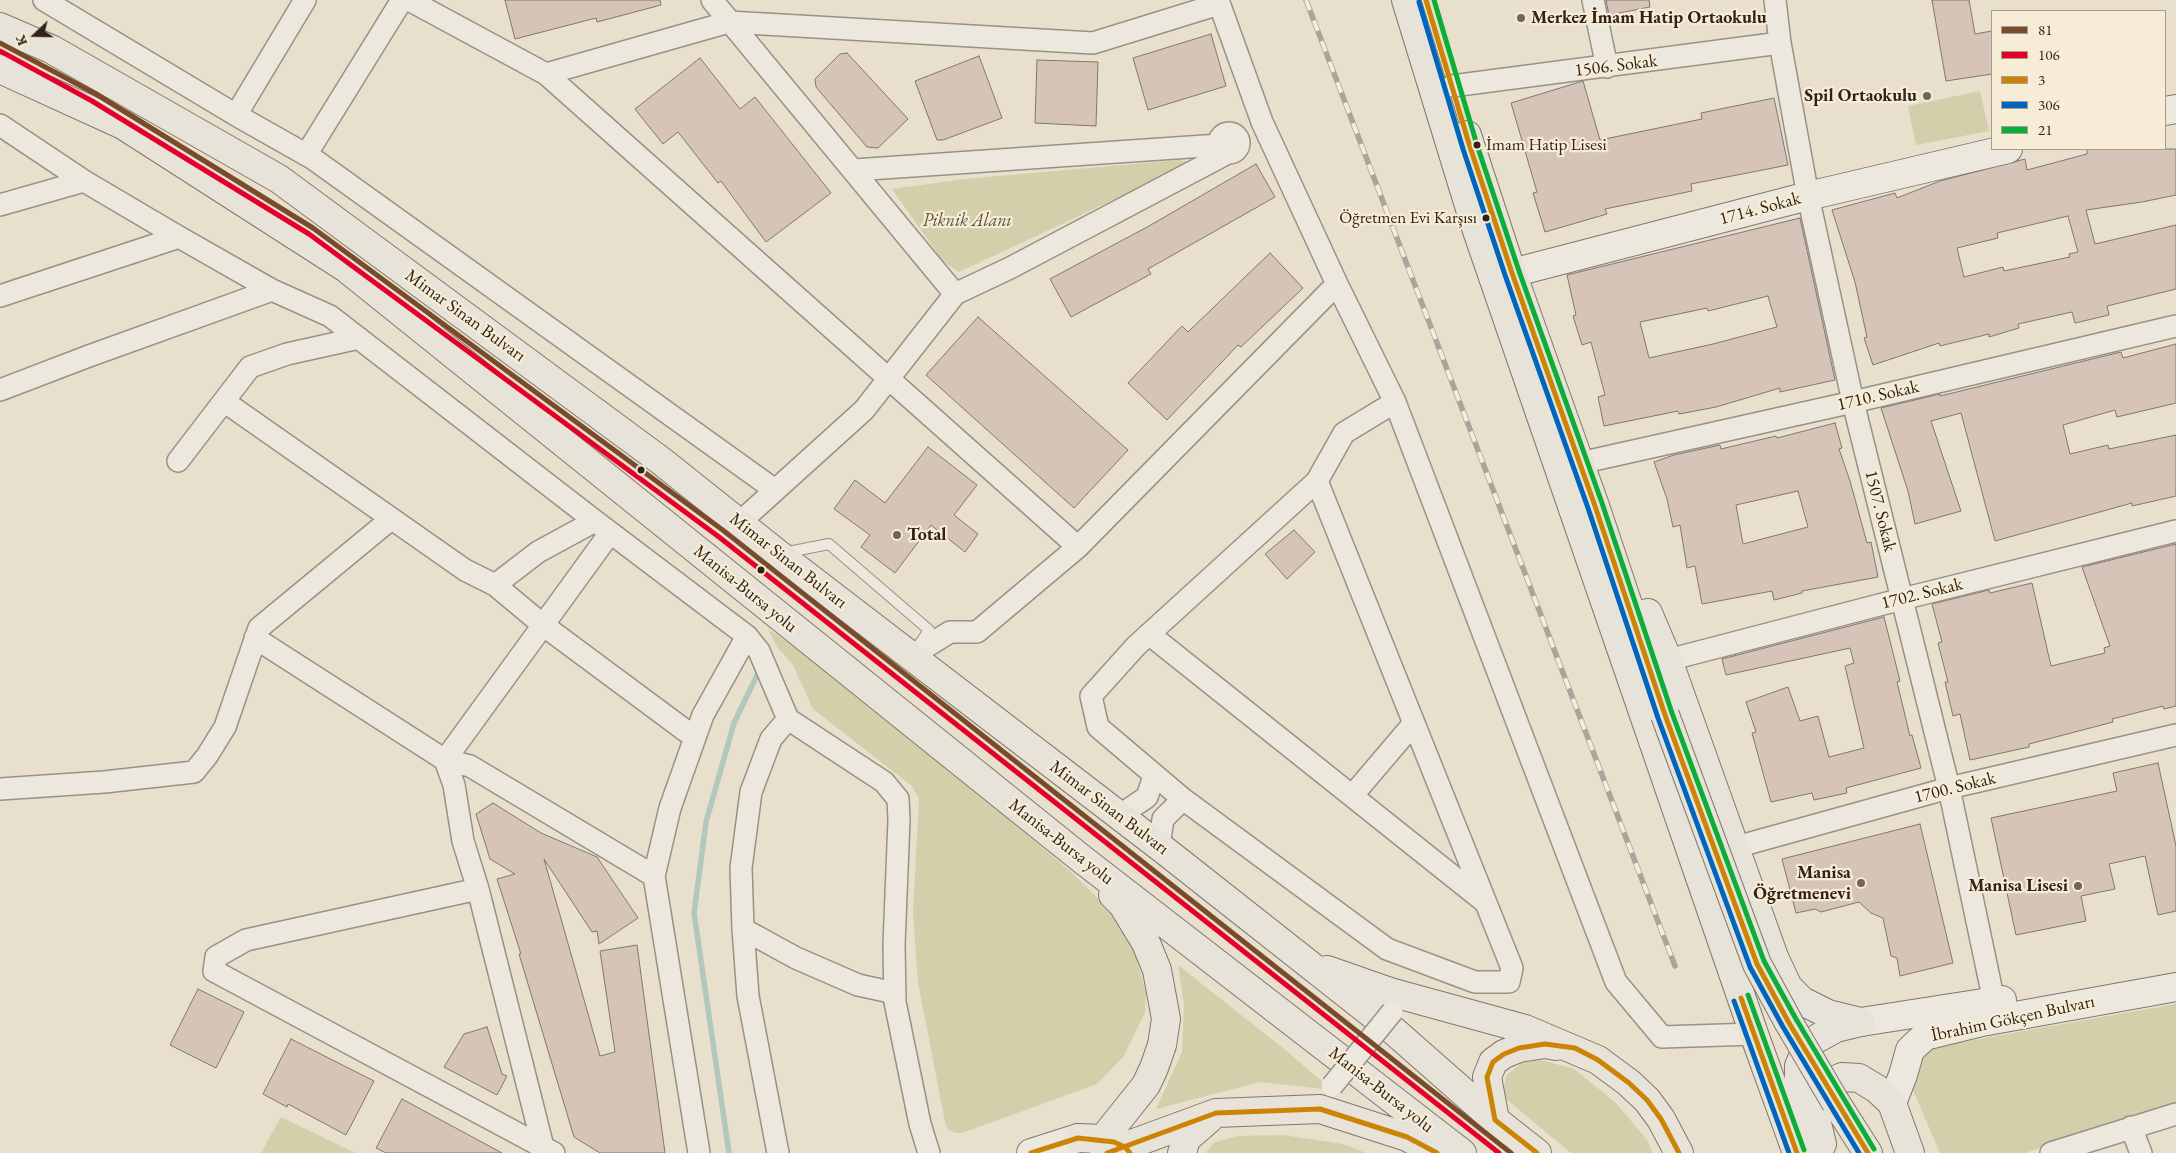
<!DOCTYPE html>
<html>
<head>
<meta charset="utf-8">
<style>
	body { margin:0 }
	#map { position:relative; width:2176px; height:1153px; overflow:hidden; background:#e8dfcc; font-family:"EB Garamond",serif }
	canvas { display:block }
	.legend { position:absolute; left:1991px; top:10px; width:175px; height:140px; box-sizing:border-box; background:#f7edd7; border:1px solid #a89c8b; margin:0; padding:6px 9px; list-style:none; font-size:15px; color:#312219 }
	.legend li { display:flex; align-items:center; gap:10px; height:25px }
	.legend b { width:25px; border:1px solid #a89c8b }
	.north { position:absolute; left:10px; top:10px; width:50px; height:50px; -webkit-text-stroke:4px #f7edd7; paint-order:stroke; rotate:249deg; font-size:14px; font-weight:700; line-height:20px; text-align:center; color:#312219 }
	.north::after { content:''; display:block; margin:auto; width:18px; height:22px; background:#312219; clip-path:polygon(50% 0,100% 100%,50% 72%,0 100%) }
</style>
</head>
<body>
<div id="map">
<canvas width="2176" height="1153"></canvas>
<ul class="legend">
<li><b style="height:6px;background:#7a4b2a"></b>81</li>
<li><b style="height:6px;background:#e4002b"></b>106</li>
<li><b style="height:6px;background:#cc8406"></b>3</li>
<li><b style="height:6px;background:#0065bd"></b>306</li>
<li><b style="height:6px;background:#0cae38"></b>21</li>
</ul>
<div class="north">K</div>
</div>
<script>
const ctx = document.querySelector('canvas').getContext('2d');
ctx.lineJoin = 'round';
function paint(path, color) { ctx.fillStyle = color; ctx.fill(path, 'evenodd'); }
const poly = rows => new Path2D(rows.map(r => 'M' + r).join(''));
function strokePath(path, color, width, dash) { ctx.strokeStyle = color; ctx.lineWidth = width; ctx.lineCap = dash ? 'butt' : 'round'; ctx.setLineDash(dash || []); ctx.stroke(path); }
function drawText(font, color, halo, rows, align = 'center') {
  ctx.font = font + ' "EB Garamond",serif'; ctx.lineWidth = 4.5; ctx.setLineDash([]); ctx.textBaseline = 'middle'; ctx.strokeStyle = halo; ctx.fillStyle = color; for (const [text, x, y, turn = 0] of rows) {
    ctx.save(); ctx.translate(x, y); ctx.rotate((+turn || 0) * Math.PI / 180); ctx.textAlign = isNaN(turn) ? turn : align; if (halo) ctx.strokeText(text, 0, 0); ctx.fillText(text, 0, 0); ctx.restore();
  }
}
const green = poly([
	[1980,91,1989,131,1916,145,1908,106],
	[1179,160,1192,163,959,272,943,261,892,189,965,179],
	[768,629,820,664,857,698,969,785,1071,872,1107,907,1134,950,1146,992,1145,1012,1124,1056,1097,1084,962,1133,955,1133,948,1129,945,1122,918,982,913,913,919,799,912,786,813,709,793,665,777,647],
	[1178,965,1284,1049,1332,1090,1260,1082,1156,1109,1182,1052,1184,1005],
	[2176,1004,2176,1102,2025,1153,1940,1153,1913,1090,1911,1071,1919,1053,1939,1046],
	[1541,1060,1574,1069,1615,1102,1647,1140,1653,1153,1571,1153,1506,1099,1503,1091,1507,1075,1522,1063],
	[281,1117,355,1153,261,1153],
	[1283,1135,1343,1144,1366,1153,1206,1153,1213,1143,1237,1136]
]);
const stream = poly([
	[729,1153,694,913,706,822,734,723,760,669]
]);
const building = poly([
	[505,0,660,0,661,5,597,22,596,18,515,39,505,0],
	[1606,0,1649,0,1650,7,1609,15,1606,0],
	[1932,0,1969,0,1975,34,1992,31,1992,74,1946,81,1932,0],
	[1211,34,1226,86,1148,110,1133,58,1211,34],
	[847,53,908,119,878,148,867,147,816,87,815,79,840,54,847,53],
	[979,56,1002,118,943,140,937,140,915,81,979,56],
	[700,58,740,109,755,97,831,193,766,242,721,181,718,183,678,132,663,144,635,109,700,58],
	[1037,60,1098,62,1096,126,1035,123,1037,60],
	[1583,81,1600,140,1702,119,1701,113,1774,98,1788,165,1691,184,1692,191,1605,209,1607,214,1545,232,1533,193,1537,192,1511,103,1583,81],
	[2087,149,2176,149,2176,195,2142,202,2086,210,2095,244,2176,225,2176,289,2107,306,2109,315,2075,323,2072,312,2018,324,2019,328,1989,337,1989,334,1940,346,1939,343,1873,365,1864,338,1867,337,1855,282,1832,210,1895,193,1897,198,1940,181,2025,159,2027,170,2087,154,2087,149],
	[2068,216,2078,252,2069,254,2070,257,2004,271,2003,267,1964,277,1957,248,1998,238,1997,233,2068,216],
	[1256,164,1275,197,1148,269,1151,274,1071,317,1050,279,1149,226,1256,164],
	[1800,218,1835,380,1780,392,1780,388,1716,407,1679,414,1678,411,1604,426,1598,397,1605,395,1591,342,1582,345,1573,316,1576,315,1567,275,1800,218],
	[1768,296,1777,327,1713,344,1649,358,1640,322,1707,308,1708,311,1768,296],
	[1270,253,1303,288,1241,347,1238,345,1167,420,1128,383,1182,326,1188,332,1270,253],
	[978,317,1128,450,1074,508,926,375,978,317],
	[2176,344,2176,403,2117,417,2115,410,2063,425,2070,454,2108,445,2109,449,2176,435,2176,496,2132,506,2132,503,1995,541,1961,413,1931,421,1961,511,1915,524,1908,491,1881,408,1940,394,1940,396,2121,352,2123,358,2176,344],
	[1835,423,1842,448,1839,449,1850,481,1867,543,1871,542,1878,577,1802,591,1802,593,1774,600,1772,591,1702,604,1695,566,1687,568,1680,525,1673,527,1667,499,1654,462,1674,455,1720,445,1721,449,1776,436,1777,438,1835,423],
	[1798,491,1808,527,1743,544,1736,505,1798,491],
	[928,447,977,485,954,515,978,534,965,552,931,525,895,573,861,547,870,535,834,509,855,480,885,503,928,447],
	[1294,530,1315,552,1287,579,1265,554,1294,530],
	[2176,544,2176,706,2164,709,2163,706,2112,719,2113,722,2029,744,2029,747,1970,760,1960,714,1953,716,1945,682,1948,682,1938,643,1942,642,1932,604,1989,590,1990,593,2032,583,2051,666,2105,653,2104,648,2110,646,2082,567,2176,544],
	[1884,617,1900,681,1897,682,1910,736,1912,735,1921,768,1846,788,1847,793,1814,800,1812,793,1771,802,1752,733,1756,732,1746,702,1788,687,1800,721,1818,716,1829,757,1864,748,1845,666,1854,663,1850,648,1726,675,1722,659,1884,617],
	[2158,763,2176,846,2176,911,2158,915,2145,856,2109,864,2115,889,2081,896,2086,921,2016,935,1991,818,2117,791,2113,773,2158,763],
	[493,803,541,833,597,857,638,918,599,944,597,931,592,932,544,859,600,1056,615,1052,600,951,637,945,665,1153,600,1153,574,1137,519,954,521,954,497,879,515,874,490,859,476,814,493,803],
	[1920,824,1953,963,1900,976,1897,958,1891,956,1883,918,1871,913,1859,902,1821,912,1815,909,1796,913,1782,859,1920,824],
	[198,989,244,1012,216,1068,170,1045,198,989],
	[487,1027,502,1074,507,1076,497,1095,444,1067,464,1034,487,1027],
	[291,1039,374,1081,346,1135,288,1104,287,1107,263,1094,291,1039],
	[402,1099,502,1153,386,1153,376,1148,402,1099]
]);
const lane = poly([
	[783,553,829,544,929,630,919,645]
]);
const street = poly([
	[44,0,236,115,312,158,775,490],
	[409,0,546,74,1078,547],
	[712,0,955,294],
	[1218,0,1262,122,1337,284],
	[1593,0,1607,67],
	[1775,0,1780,43,1808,196,1853,402,1949,788,1997,1016],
	[546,74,729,22,1093,43,1219,4],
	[1452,86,1780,43],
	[236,115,305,0],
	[0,125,84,181,179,237,272,290,330,316,595,521,747,636,759,651,788,719,884,782,898,799,899,820,894,945,895,1002,920,1124,929,1153],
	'1219 143a10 10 0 1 1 20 0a10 10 0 1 1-20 0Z',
	[306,155,402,0],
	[854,170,1219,145],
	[0,205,84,181],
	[0,296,179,237],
	[0,390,89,356,272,290],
	[225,402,465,570,495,585,538,552,595,521],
	[178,461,250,367,287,354,359,338],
	[1580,463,1853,402,2176,326],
	[1317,481,1512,968,1509,982,1475,982,1387,949,1183,799,1098,727,1091,696,1136,646,1317,481,1344,433,1395,402],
	[739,523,864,410,955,294,1010,268,1228,153],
	[610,533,445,760,470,766,654,876],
	[495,585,543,625,694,737],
	[1149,634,1485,902],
	[255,638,445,760,454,785,463,841,478,889,543,1147],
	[911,656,950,632,977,632,1078,547,1337,284,1395,402,1616,982,1662,1037,1754,1034],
	[1668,660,1902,599,2176,531],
	[0,789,104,782,194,772,207,756,225,727,259,628,391,519],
	[1352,796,1414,723],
	[1119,816,1147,797,1154,776],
	[1159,846,1163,819,1183,799],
	[1736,847,1949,788,2176,735],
	[478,889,246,940,216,957,214,971,554,1153],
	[743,929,796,958,858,985,895,993],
	[2131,1127,2141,1153],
	[699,1153,654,876,670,808,703,715,747,636],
	[778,1153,748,996,743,929,741,868,751,792,771,739,788,719],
	[2051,1153,2176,1114]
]);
const secondary = poly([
	[2165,111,2176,109],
	[1512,273,1808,196,2008,149],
	[1861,1022,2002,1000],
	[1892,1103,1903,1075,1910,1050,1925,1036,1982,1022,2176,987],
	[1031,1153,1078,1138]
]);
const primary = poly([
	[1406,0,1474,222,1754,1034,1797,1153],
	[1467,135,1512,273,1595,506,1665,715],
	[1648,613,1668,660,1774,957,1788,987,1802,1001,1828,1014,1861,1022]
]);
const highway = poly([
	[0,27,51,49,279,179,660,460,778,554,1159,846,1395,1032,1495,1120,1537,1153],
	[0,69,123,125,346,268,1083,860,1462,1153],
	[1327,970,1390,992,1525,1029,1598,1060,1629,1083,1647,1100,1661,1119,1679,1153],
	[1836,1103,1868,1153],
	[1495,1120,1487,1077,1493,1062,1504,1054,1519,1048,1545,1044,1556,1046],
	[1814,1127,1799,1090,1799,1066,1809,1043,1836,1028,1861,1022],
	[1078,1138,1103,1139,1120,1144],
	[1822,1144,1814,1111,1819,1093,1827,1084,1842,1077,1859,1078,1877,1089,1892,1103,1910,1153],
	[1104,1153,1103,1139,1146,1085,1154,1068,1162,1045,1166,1019,1157,970,1146,943,1123,905,1113,895],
	[1107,1153,1216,1113,1320,1109,1407,1137,1437,1153],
	[1182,1153,1186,1139,1209,1119]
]);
const rail = poly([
	[1306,0,1675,966]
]);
const streetBridge = poly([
	[1332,1086,1392,1012]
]);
const primaryBridge = poly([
	[1665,715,1757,964,1789,1023,1836,1103]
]);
const bus1 = poly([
	[0,43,96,94,313,228,724,531,1511,1153]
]);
const bus2 = poly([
	[0,51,92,101,309,234,719,537,1499,1153]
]);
const bus3 = poly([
	[1426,0,1470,147,1512,273,1595,506,1665,715,1757,964,1789,1023,1868,1153],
	[1741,998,1797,1153],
	[1031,1153,1078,1138,1114,1142,1125,1147,1130,1153],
	[1107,1153,1216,1113,1320,1109,1407,1137,1437,1153],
	[1537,1153,1495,1120,1487,1077,1493,1062,1504,1054,1519,1048,1545,1044,1575,1048,1598,1060,1629,1083,1647,1100,1661,1119,1679,1153]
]);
const bus4 = poly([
	[1419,2,1463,149,1505,275,1588,508,1658,718,1750,967,1783,1027,1859,1153],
	[1734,1001,1789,1153]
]);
const bus5 = poly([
	[1434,0,1477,145,1519,271,1602,503,1672,713,1764,961,1796,1019,1874,1149],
	[1748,995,1804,1150]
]);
const markers = [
	[1521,18,5,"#716458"],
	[1927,96,5,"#716458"],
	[1477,145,4.5,"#312219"],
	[1486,218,4.5,"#312219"],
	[641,470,4.5,"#312219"],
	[897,535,5,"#716458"],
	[761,570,4.5,"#312219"],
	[1861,883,5,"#716458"],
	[2078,886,5,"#716458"]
];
const busNames = [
	["İmam Hatip Lisesi",1486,145],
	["Öğretmen Evi Karşısı",1477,218,"right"]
];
const poiNames = [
	["Merkez İmam Hatip Ortaokulu",1531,18,"left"],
	["Spil Ortaokulu",1917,96],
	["Total",907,535,"left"],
	["Manisa",1851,873],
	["Öğretmenevi",1851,894],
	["Manisa Lisesi",2068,886]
];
const streetNames = [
	["1506. Sokak",1616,66,-7],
	["1714. Sokak",1760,209,-15],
	["Mimar Sinan Bulvarı",465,316,36],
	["1710. Sokak",1878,396,-13],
	["1507. Sokak",1880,511,76],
	["Mimar Sinan Bulvarı",788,561,38],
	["Manisa-Bursa yolu",745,589,39],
	["1702. Sokak",1922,594,-14],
	["1700. Sokak",1955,788,-14],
	["Mimar Sinan Bulvarı",1109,808,37],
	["Manisa-Bursa yolu",1061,842,38],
	["İbrahim Gökçen Bulvarı",2013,1019,-12],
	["Manisa-Bursa yolu",1381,1090,38]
];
const parkNames = [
	["Piknik Alanı",967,221]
];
paint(green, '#d2cfaa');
strokePath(stream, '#b2c8bc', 5.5);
paint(building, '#d6c4b9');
strokePath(building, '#7f786e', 1);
strokePath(lane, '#999186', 12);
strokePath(street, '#999186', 24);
strokePath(secondary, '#7f786e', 30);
strokePath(primary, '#7f786e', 30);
strokePath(highway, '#7f786e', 30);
strokePath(lane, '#ece8de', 10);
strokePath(street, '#ece8de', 21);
strokePath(secondary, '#ece8de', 28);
strokePath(primary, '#e8e3d9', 28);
strokePath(highway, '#e8e3d9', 28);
strokePath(rail, '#aaa49c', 5.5);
strokePath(rail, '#f7edd7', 4, [11]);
strokePath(streetBridge, '#999186', 24, []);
strokePath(primaryBridge, '#7f786e', 30, []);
strokePath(streetBridge, '#ece8de', 21);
strokePath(primaryBridge, '#e8e3d9', 28);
strokePath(bus1, '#7a4b2a', 5);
strokePath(bus2, '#e4002b', 5);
strokePath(bus3, '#cc8406', 5);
strokePath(bus4, '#0065bd', 5);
strokePath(bus5, '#0cae38', 5);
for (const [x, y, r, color] of markers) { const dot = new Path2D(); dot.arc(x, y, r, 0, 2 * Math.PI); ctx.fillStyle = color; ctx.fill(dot); strokePath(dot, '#f7edd7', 2); }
drawText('17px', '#312219', '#f7edd7', busNames, 'left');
drawText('bold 18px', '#312219', '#f7edd7', poiNames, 'right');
drawText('18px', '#312219', '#f7edd7', streetNames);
drawText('italic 18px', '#5c523c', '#f7edd7', parkNames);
</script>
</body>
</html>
